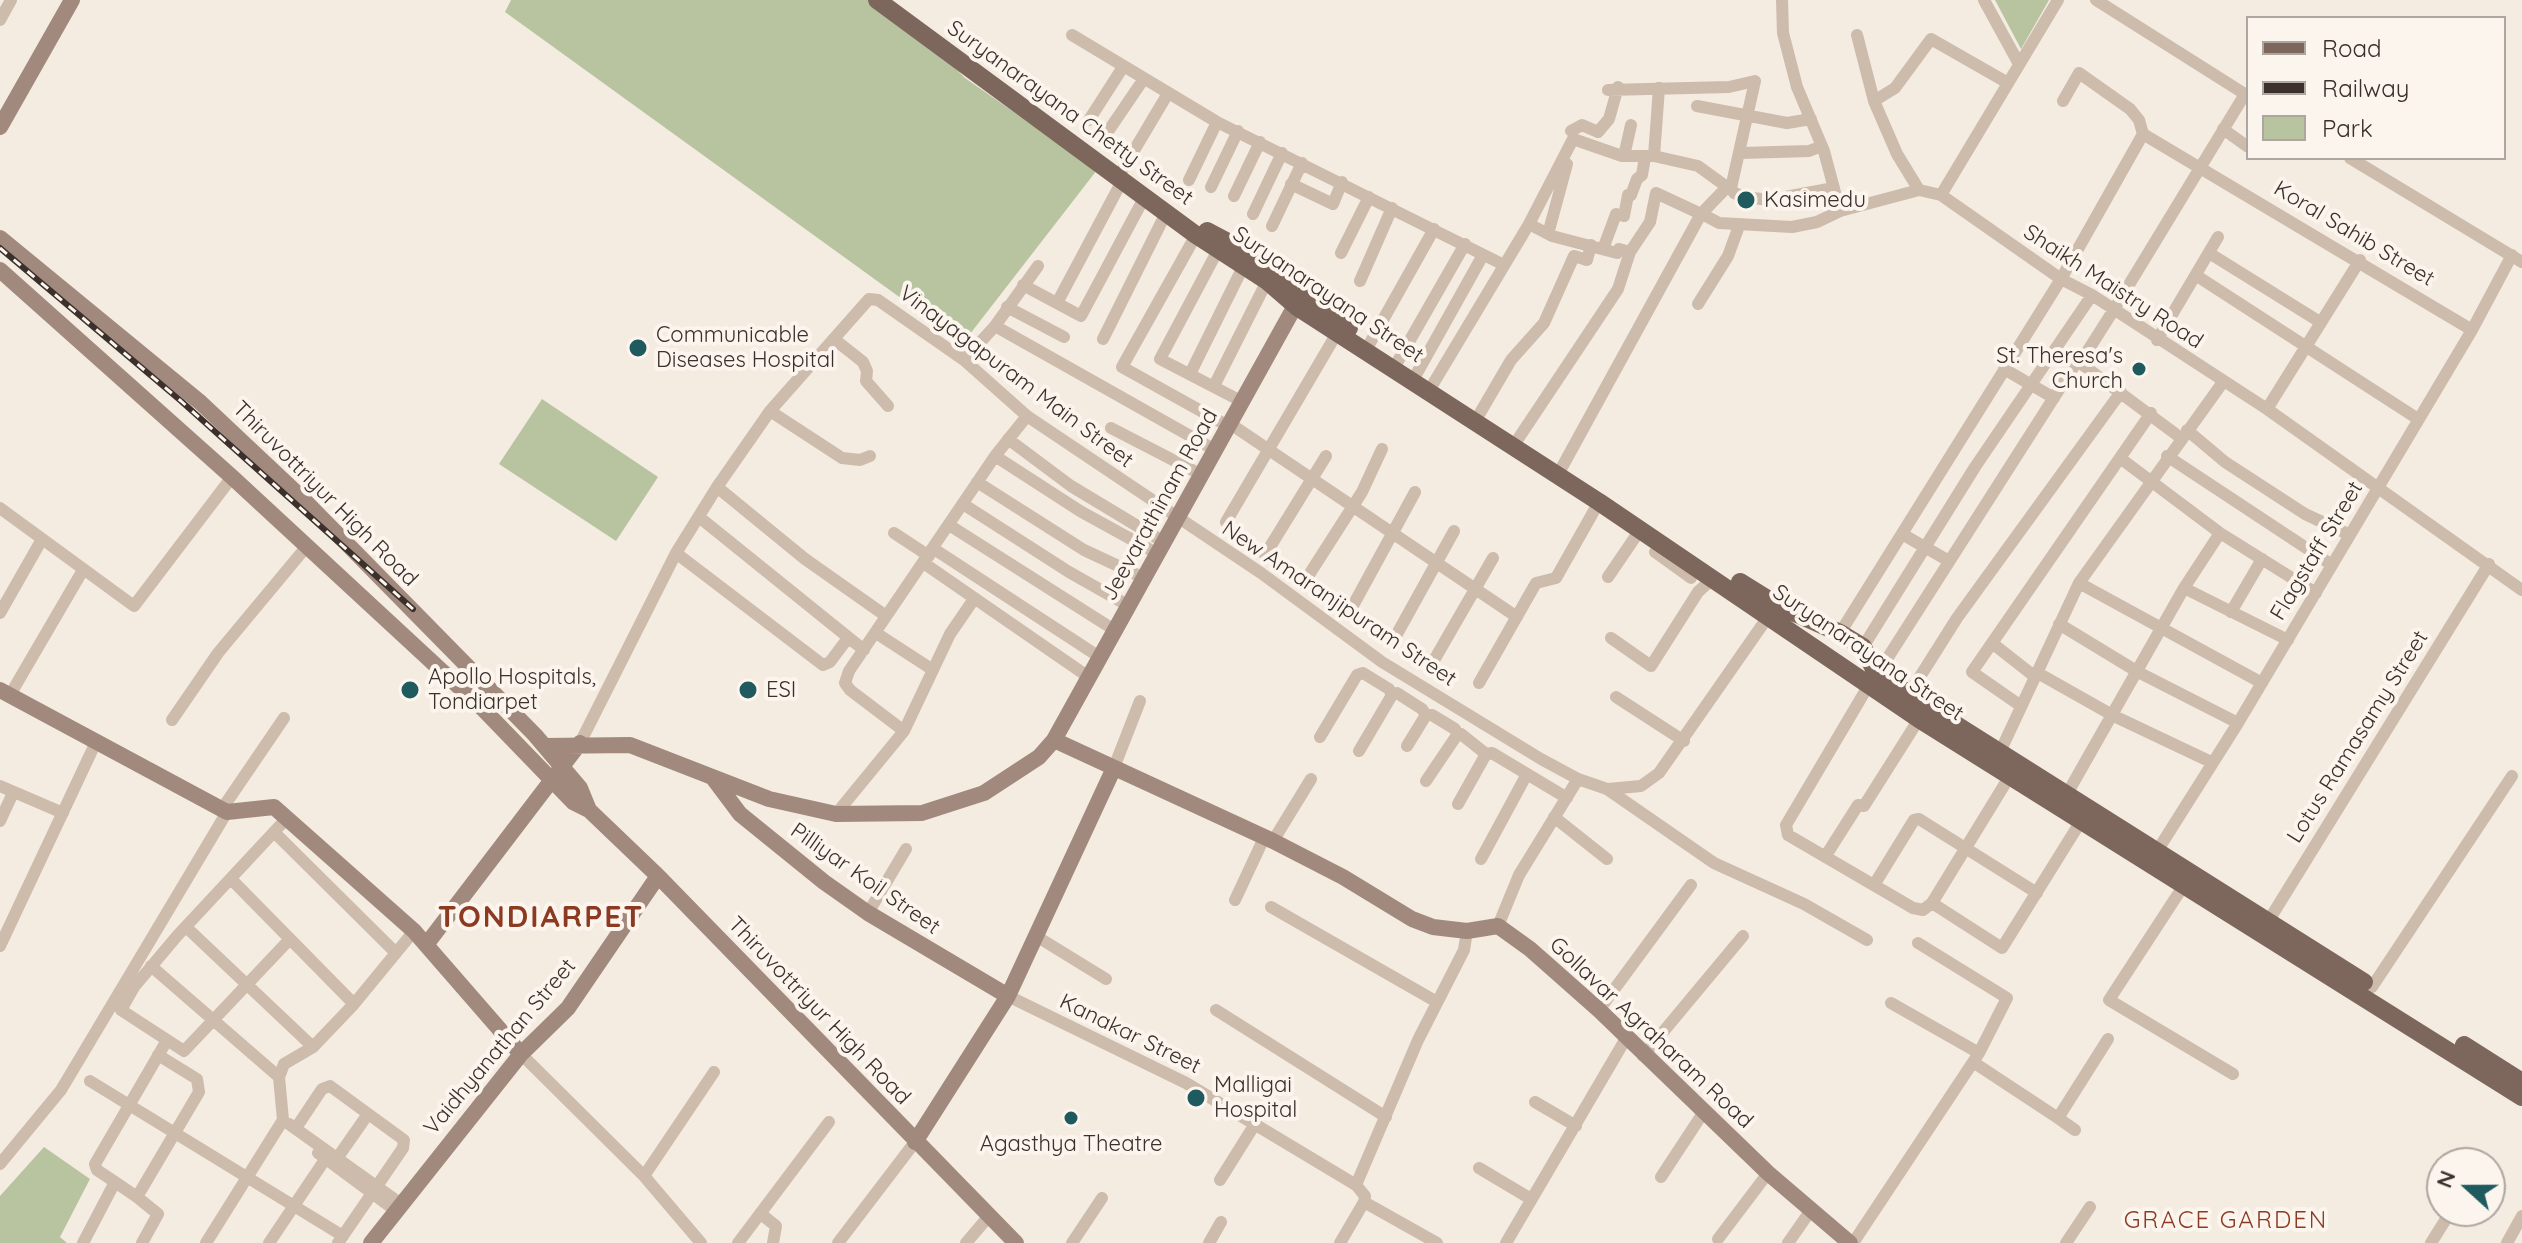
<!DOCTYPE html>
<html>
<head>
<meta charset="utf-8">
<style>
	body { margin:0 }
	#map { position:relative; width:2522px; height:1243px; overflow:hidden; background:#f4ebe1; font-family:Quicksand,sans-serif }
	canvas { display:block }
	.legend { position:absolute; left:2246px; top:16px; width:260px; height:144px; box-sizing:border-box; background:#fbf5ee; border:2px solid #aea6a0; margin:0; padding:10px 14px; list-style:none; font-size:24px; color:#3b302b }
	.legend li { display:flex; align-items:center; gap:16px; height:40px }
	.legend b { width:40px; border:2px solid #aea6a0 }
	.north { position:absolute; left:2426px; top:1147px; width:80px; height:80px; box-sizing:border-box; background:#fbf5ee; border:2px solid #aea6a0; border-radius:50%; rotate:291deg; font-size:22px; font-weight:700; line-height:32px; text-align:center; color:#3b302b }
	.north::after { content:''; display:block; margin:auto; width:28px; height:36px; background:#1f5a5e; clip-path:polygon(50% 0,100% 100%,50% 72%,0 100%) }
</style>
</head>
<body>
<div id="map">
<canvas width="2522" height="1243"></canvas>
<ul class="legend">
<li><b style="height:10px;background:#7d675c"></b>Road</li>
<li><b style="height:10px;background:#3b302b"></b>Railway</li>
<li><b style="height:22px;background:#b8c4a0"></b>Park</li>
</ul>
<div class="north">N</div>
</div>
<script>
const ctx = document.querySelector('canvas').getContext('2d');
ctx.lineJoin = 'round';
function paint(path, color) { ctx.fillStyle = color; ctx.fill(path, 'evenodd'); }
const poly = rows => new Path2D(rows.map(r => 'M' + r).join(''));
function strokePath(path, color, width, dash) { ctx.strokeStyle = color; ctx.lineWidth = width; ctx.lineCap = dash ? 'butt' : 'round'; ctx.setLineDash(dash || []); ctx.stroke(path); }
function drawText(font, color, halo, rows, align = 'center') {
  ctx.font = font + ' Quicksand,sans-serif'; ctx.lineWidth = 8; ctx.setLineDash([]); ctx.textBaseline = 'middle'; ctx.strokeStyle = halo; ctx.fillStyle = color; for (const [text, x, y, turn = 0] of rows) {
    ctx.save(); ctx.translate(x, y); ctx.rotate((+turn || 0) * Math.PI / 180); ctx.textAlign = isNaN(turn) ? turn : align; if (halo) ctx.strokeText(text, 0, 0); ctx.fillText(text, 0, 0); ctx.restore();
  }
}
const green = poly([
	[511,0,871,0,930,43,965,78,1097,170,963,343,505,12],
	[1995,0,2049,0,2021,49],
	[542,399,658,477,616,541,499,464],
	[44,1147,90,1179,60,1237,67,1243,0,1243,0,1196]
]);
const street = poly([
	[1782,0,1783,33,1797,87,1824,151,1840,211,1919,190,1941,195,2061,279,2092,295,2267,409,2522,590],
	[1984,0,2019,64],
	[2096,0,2248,96],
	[0,20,11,0],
	[1072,35,1217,122,1504,265],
	[1857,35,1874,101,1897,154,1919,190],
	[1874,101,1895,88,1931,39,2008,83],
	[1697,106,1787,123,1811,119],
	[1089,120,1123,67],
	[2223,129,2248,147],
	[1571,131,1582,125,1598,132,1609,119,1618,87],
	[1107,133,1143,80],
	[2143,134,2472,330],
	[1741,153,1809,151,1822,146],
	[1624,156,1631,125],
	[1654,156,1659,88],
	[2350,158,2522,262],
	[1123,169,1167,95],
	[1189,180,1217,122],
	[1291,184,1333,204,1342,182],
	[1211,187,1238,131],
	[1731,188,1734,193,1745,197,1769,200,1834,188],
	[1941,195,2058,0],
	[1234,196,1260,142],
	[1253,214,1282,153],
	[1702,214,1719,223,1792,227,1817,222,1840,211],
	[1529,224,1552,236,1617,253,1619,249,1630,252],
	[1272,226,1302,163],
	[1548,234,1567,164],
	[1196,235,1122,367,1228,426],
	[1603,249,1616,214,1624,216,1628,195,1631,195,1637,179,1642,175,1645,157],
	[1218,250,1160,359,1241,401],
	[1341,253,1369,197],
	[2209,253,2320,322],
	[2197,276,2418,419],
	[1360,281,1392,208],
	[1023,285,1081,316,1144,198],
	[1057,303,1122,181],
	[1698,304,1728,256,1739,226],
	[1007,307,1064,337],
	[995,326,1215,450],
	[834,339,863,362,867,371,866,381,888,406],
	[1103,339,1166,213],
	[2157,340,2218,237],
	[1370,343,1434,229],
	[964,360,995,326,1038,266],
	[1398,361,1465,244],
	[2080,363,2181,438],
	[2004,369,2054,398],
	[1417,373,1483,255],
	[1190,374,1243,267],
	[1433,384,1529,224,1573,139,1622,156,1654,156,1698,166,1727,187],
	[1214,386,1267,281],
	[2267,409,2360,260],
	[770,411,842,458,860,460,870,456],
	[1480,413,1511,360,1544,323,1574,256,1587,260,1591,245],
	[1232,425,1517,617],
	[1111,428,1202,475],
	[2187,430,2225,462,2305,514,2350,535],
	[1008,439,1071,486,1164,542],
	[1518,439,1618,289,1630,252,1650,222,1656,193,1701,214],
	[995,456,1080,511,1158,554],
	[2167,456,2332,565],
	[2120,458,2220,533,2316,593],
	[1561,469,1701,214,1727,187,1731,188,1755,81,1729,87,1608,90],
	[977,482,1084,550,1144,578],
	[717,487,805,559,886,616],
	[963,504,1069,572,1129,606],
	[0,508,134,606,232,477],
	[699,517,864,650],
	[1226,522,1337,333],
	[949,525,1116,631],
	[894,533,929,556],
	[1902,534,1949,561],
	[1662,545,1655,552,1691,578],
	[934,549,1101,658],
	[676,553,823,665,830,662,848,638],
	[1265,555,1326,456],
	[925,564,1090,678],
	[1608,577,1640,530],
	[1305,581,1362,492,1382,449],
	[2079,583,2262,683],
	[2184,588,2288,640],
	[1350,611,1415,492],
	[2231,612,2262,559],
	[0,613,41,541],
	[2059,624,2138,672,2238,723],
	[876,633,933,670],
	[1840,633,2061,279,2143,134,2139,120,2130,109,2079,73,2063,101],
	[1611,638,1651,666,1698,592,1712,579],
	[1392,643,1454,531],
	[1992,643,2034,676],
	[1863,647,1975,467,2092,295],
	[1433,662,1493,558],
	[2036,672,2114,716,2211,762],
	[1878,673,2076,363,2080,363,2113,311,2245,94],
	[1479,683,1536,583,1556,578,1599,502],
	[1870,683,1786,825,1788,835,1913,908,1923,910,1932,903,2011,774],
	[1909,694,1957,618,2121,392],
	[10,695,83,570],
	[1616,697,1684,741],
	[2021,706,1972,672,2151,413],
	[172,720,218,653,307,546],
	[904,731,850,690,845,683,849,671,995,456,1027,416],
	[1320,737,1357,675,1363,673,1389,689,1392,695,1397,693,1422,709,1426,715,1432,715,1455,729,1457,735,1461,734,1486,754,1492,753,1567,798],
	[580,743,676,553,717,487,770,411,869,299,878,300,964,360,1027,416,1261,573,1382,662,1541,759,1578,779,1607,789,1714,863,1804,904,1867,940],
	[1407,746,1426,715],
	[1359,751,1392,695],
	[2000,752,2079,583,2223,382],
	[1113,770,1140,701],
	[1426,781,1457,735],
	[0,786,63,813],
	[1608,789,1641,786,1659,773,1772,611],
	[2067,794,2184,588,2220,533],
	[1458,804,1486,754],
	[222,809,284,718],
	[836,814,904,731,950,634,974,599],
	[1554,817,1607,859],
	[287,818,177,936,134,987,121,1010,184,1051,290,939],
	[0,821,13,793],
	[275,833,396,953],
	[1273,841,1311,779],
	[2154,856,2238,723,2472,330,2512,255],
	[1825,857,1858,805,1864,806,1919,719],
	[1481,859,1527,774],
	[231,879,354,1004],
	[1874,885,1914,820,1919,819,2037,893],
	[2184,885,2109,1000,2233,1074],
	[1235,900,1264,838],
	[1932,903,2002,948,2081,821],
	[1271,907,1437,1002],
	[868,913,906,849],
	[2266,925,2489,564],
	[1498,926,1519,875,1578,779],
	[186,927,313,1047],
	[1036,936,1106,979],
	[1918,943,2007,998,1979,1053],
	[0,946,96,742],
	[151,966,279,1077],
	[2372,987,2512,776],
	[1008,996,1186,1083,1356,1185,1365,1196,1364,1202,1340,1243],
	[1216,1010,1386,1117],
	[1599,1010,1691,885],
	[521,1054,644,1176,701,1243],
	[1643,1056,1743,936],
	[1973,1062,2058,1118,2108,1039],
	[90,1081,343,1236],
	[1535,1102,1576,1126],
	[2058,1118,2075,1130],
	[289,1124,401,1204],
	[296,1128,322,1089,330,1086,404,1140,403,1148,338,1243],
	[318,1153,396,1211],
	[338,1157,368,1114],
	[0,1164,61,1090,227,812],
	[1479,1168,1531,1199],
	[644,1176,714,1072],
	[1661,1177,1703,1113],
	[1220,1180,1255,1124],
	[115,1182,137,1197,199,1092,197,1079,158,1055],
	[1356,1185,1418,1040,1464,950,1467,931],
	[137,1197,158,1214,142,1243],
	[1364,1202,1437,1243],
	[761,1214,776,1226,773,1243],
	[1718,1239,1768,1173],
	[83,1243,115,1182,97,1170,95,1164,166,1042],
	[206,1243,283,1120,279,1077,284,1064,313,1047,354,1004,414,931],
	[269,1243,328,1155],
	[738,1243,829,1122],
	[838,1243,915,1142],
	[966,1243,989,1216],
	[1072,1243,1102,1198],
	[1209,1243,1221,1222],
	[1506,1243,1625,1040],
	[1788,1243,1811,1210],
	[1853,1243,1979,1053,1891,1003],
	[2066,1243,2090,1207],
	[2431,1243,2451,1211],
	[2507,1243,2522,1216]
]);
const secondary = poly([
	[0,127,72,0],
	[0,238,201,403,302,498,535,735,580,788,589,810],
	[0,270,232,477,484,710,573,802,589,810,658,876,1016,1243],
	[0,690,227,812,274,807,414,931,521,1054],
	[1054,740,1273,841,1343,877,1412,919,1433,927,1467,931,1498,926,1530,949,1599,1010,1768,1173,1850,1243],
	[545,746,630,745,769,799,836,814,922,813,984,793,1039,757,1054,740,1300,297],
	[713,778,740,814,824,882,868,913,1008,996],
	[426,945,580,743],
	[915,1142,1008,996,1113,770],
	[371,1243,521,1054,568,1008,658,876]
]);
const primary = poly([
	[877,0,1196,235,1267,281,1297,307,1599,502,1919,719,2522,1097],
	[1207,231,1277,268,1349,328],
	[1740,582,1777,605,1840,633,1863,647,1875,671,1928,707,2364,982],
	[2464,1045,2522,1082]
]);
const rail = poly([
	[0,248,181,401,413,609]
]);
const markers = [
	[1746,200,10,"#1f5a5e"],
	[638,348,10,"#1f5a5e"],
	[2139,369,8,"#1f5a5e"],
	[410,690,10,"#1f5a5e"],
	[748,690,10,"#1f5a5e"],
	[1196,1098,10,"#1f5a5e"],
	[1071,1118,8,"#1f5a5e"]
];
const streetNames = [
	["Suryanarayana Chetty Street",1070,113,36],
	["Koral Sahib Street",2354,234,31],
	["Shaikh Maistry Road",2113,287,33],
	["Suryanarayana Street",1328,295,34],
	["Vinayagapuram Main Street",1016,377,37],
	["Thiruvottriyur High Road",325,494,45],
	["Jeevarathinam Road",1160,505,-61],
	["Flagstaff Street",2317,551,-59],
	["New Amaranjipuram Street",1339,604,34],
	["Suryanarayana Street",1868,653,34],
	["Lotus Ramasamy Street",2358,737,-58],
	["Pilliyar Koil Street",865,879,35],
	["Thiruvottriyur High Road",819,1011,46],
	["Gollavar Agraharam Road",1651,1033,43],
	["Kanakar Street",1130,1034,26],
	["Vaidhyanathan Street",500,1047,-50]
];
const poiNames = [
	["Kasimedu",1764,200],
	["Communicable",656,335],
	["Diseases Hospital",656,360],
	["St. Theresa's",2123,356,"right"],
	["Church",2123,381,"right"],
	["Apollo Hospitals,",428,677],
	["Tondiarpet",428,702],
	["ESI",766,690],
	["Malligai",1214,1085],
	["Hospital",1214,1110],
	["Agasthya Theatre",1071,1144,"center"]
];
const neighbourhoodNames = [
	["GRACE GARDEN",2226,1221]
];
const districtNames = [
	["TONDIARPET",541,918]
];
paint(green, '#b8c4a0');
strokePath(street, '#cdbbac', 12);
strokePath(secondary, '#a18a7d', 16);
strokePath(primary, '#7d675c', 18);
strokePath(rail, '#3b302b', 6);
strokePath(rail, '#fbf5ee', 3, [9]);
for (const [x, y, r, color] of markers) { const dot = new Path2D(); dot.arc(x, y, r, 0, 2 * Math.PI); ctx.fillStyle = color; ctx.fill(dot); strokePath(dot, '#fbf5ee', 3); }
drawText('22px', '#3b302b', '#fbf5ee', streetNames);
drawText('22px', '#3b302b', '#fbf5ee', poiNames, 'left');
ctx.letterSpacing = '2px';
drawText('24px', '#8c3b22', '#fbf5ee', neighbourhoodNames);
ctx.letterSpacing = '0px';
ctx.letterSpacing = '2px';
drawText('bold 30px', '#8c3b22', '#fbf5ee', districtNames);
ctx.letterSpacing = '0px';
</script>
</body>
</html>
